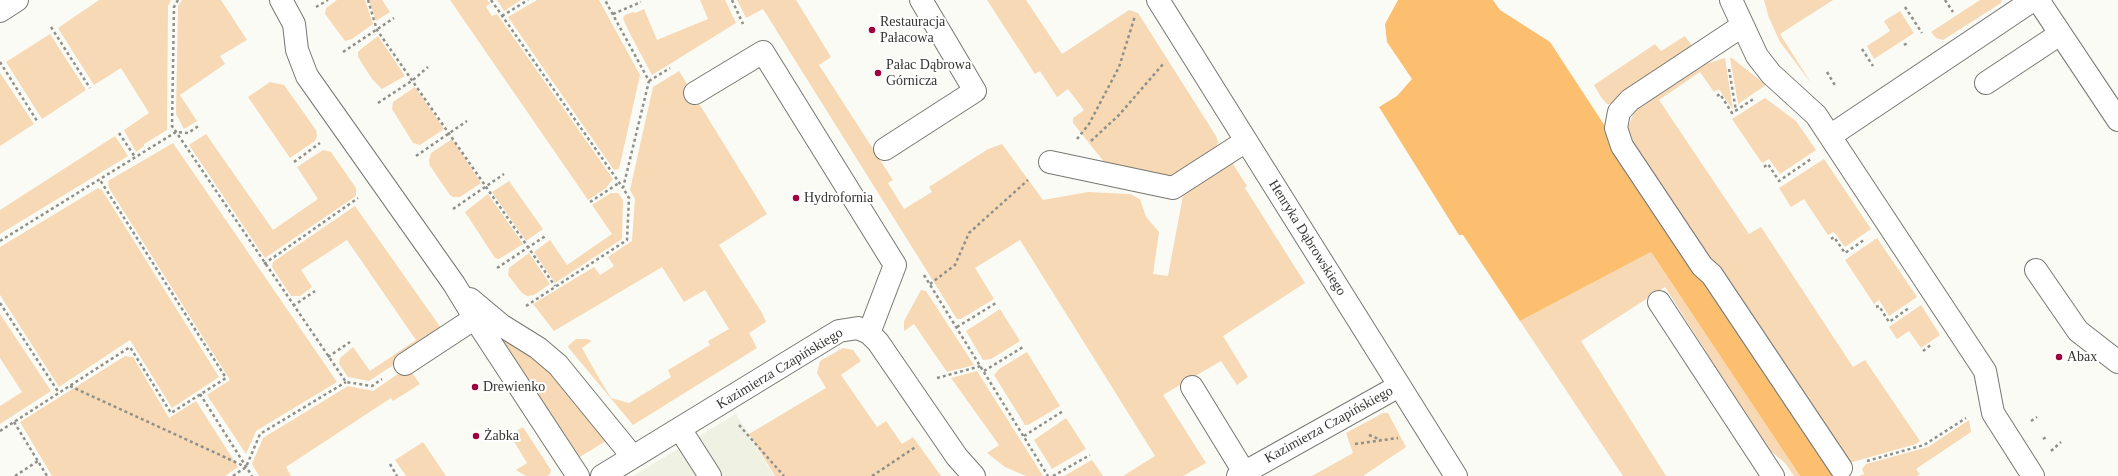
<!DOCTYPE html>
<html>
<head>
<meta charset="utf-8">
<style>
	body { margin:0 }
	canvas { display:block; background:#fafbf5 }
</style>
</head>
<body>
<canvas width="2118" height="476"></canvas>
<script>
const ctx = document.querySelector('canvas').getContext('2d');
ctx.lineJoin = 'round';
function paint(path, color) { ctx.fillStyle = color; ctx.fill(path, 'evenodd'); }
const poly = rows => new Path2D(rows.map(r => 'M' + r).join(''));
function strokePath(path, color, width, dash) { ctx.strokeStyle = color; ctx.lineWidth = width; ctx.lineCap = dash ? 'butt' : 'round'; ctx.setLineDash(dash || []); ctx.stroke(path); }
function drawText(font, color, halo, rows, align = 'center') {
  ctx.font = font + ' "Times New Roman",serif'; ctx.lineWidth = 4; ctx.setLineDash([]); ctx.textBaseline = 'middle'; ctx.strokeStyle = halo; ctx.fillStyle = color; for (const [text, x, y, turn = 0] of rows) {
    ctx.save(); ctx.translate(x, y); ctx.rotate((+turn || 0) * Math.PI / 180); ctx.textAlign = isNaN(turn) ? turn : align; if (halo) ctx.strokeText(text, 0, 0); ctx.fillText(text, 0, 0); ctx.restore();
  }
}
const built = poly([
	[736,414,774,476,633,476]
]);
const green = poly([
	[99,0,171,0,168,6,167,130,144,144,144,146,136,152,124,130,149,113,121,68,94,85,58,28],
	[182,0,221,0,247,40,220,56,225,64,180,95,197,121,184,129,176,114,178,6],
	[337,0,365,0,373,24,352,39,345,41,325,14,326,8],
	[369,0,382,0,390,12,376,21],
	[450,0,487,0,490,3,486,7,492,16,497,14,613,179,606,188,588,200],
	[497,0,521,0,504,11],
	[537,0,599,0,640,75,619,169,614,170,508,17],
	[700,0,725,0,736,23,652,75,627,28,623,18,625,15,633,12,635,13,644,9,657,40,708,19],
	[737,0,796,0,831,57,819,65,893,180,888,183,904,209,932,192,929,187,988,149,1002,144,1043,200,1088,192,1130,194,1140,199,1146,217,1159,232,1153,274,1168,276,1184,190,1231,161,1247,186,1245,188,1305,283,1223,336,1248,377,1237,385,1221,361,1163,395,1206,463,1183,476,1123,476,1155,456,1020,240,975,268,994,299,961,319,957,319,763,9,746,18],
	[987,0,1026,0,1062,54,1129,10,1138,13,1216,136,1218,142,1216,148,1178,176,1154,179,1113,173,1073,123,1073,118,1084,110,1068,89,1057,97,1040,71,1035,74],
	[1764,0,1833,0,1780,34,1811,83,1780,42,1769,18],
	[1980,0,2002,0,2001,3,1943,40,1936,38,1931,32],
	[1900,11,1914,33,1874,59,1867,46,1890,31,1884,21],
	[50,34,86,90,42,119,6,62],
	[378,36,405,76,382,89,372,79,358,57,358,52,361,49],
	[1685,36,1694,49,1612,104,1607,104,1601,97,1594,85,1655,44,1661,51],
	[1725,58,1733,110,1719,89,1714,92,1700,72,1659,100,1749,234,1761,227,1853,367,1865,360,1920,441,1916,444,1849,463,1629,146,1627,130,1634,112,1640,105,1702,65],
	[1730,58,1732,58,1766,85,1738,104],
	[679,71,767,214,719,245,762,313,766,322,749,333,757,348,633,425,568,347,569,345,576,339,587,339,592,341,582,348,596,373,611,398,629,403,671,377,668,370,710,345,708,341,729,329,705,290,684,302,662,267,554,331,533,304,594,267,600,275,614,266,608,257,632,241,635,199,630,190,653,87],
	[0,73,34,124,0,146],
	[270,82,284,85,316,130,317,136,315,141,290,158,248,97],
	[415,87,444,129,420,145,413,143,392,109,393,102],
	[1765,98,1796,121,1816,150,1780,174,1769,159,1762,163,1732,119],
	[206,134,273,230,318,199,297,167,323,150,331,152,356,188,356,196,265,258,189,145],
	[115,136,128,156,0,234,0,210],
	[452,139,481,183,460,197,453,197,450,195,430,166,429,160,431,153],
	[173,143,337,382,256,431,246,454,207,395,230,380,109,188,108,181],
	[1824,159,1871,229,1845,247,1834,232,1828,235,1804,199,1791,207,1779,188],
	[509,181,543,229,526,241,492,192],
	[98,188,102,190,219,377,172,408,130,340,59,387,0,295,0,247],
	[611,193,618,193,623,200,622,239,555,283,534,252,550,240,567,265,612,234,592,205],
	[488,194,523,244,499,259,495,258,465,212],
	[355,206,441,328,401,360,369,381,348,377,339,364,340,358,353,347,370,371,416,340,347,240,301,270,312,287,300,296,291,296,272,267,273,262],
	[1877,238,1917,297,1889,316,1879,300,1874,304,1845,260],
	[1651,252,1800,476,1794,476,1785,463,1767,448,1665,287,1581,341,1666,476,1623,476,1520,321],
	[529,253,550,284,534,295,527,296,522,293,508,275,509,268],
	[921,290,926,291,974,365,947,372,914,324,904,331,904,321],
	[1921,305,1940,335,1921,348,1909,331,1897,339,1889,327],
	[1000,309,1020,341,991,359,983,360,966,331],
	[0,314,51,391,0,424,0,406,22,392,0,358],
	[497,334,545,366,606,441,578,458],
	[843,348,853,350,861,361,841,375,877,427,886,421,902,444,913,437,941,476,775,476,749,434,826,388,817,373,820,361],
	[1027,352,1060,406,1028,425,1025,425,994,375,999,369],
	[125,356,133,357,169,418,196,401,238,467,225,476,52,476,20,422],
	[408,367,420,384,393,401,391,398,286,467,291,476,259,476,252,464,263,438,348,386,373,391],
	[977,371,1043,476,1026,476,1005,467,987,453,999,445,951,378],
	[1383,413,1388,413,1406,447,1363,476,1312,476,1353,453,1346,433],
	[1066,418,1086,449,1052,469,1034,440],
	[1969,420,1971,432,1916,469,1920,474,1917,476,1859,476,1864,474,1862,469,1866,464,1928,447],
	[523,427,551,470,550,474,547,476,526,476,516,470,527,463,510,435],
	[423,442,446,476,406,476,395,460],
	[1092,460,1103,476,1064,476]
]);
const forest = poly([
	[1398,0,1493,0,1500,10,1550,42,1703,276,1840,476,1800,476,1651,252,1520,321,1463,235,1459,235,1379,107,1397,96,1412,79,1387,42,1385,24]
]);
const path = poly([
	[178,0,174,7,172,126,346,382,372,386,382,379],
	[368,0,377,30,555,286],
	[491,0,623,188],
	[732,0,743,24],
	[1945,0,1953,12],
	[316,7,328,0],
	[1905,7,1922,33],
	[613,14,641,2],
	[502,16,528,0],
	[51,27,90,88],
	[1904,45,1909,42],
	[1862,49,1873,66],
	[343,52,394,18],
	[0,62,37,121],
	[1729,69,1736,111],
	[1827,72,1836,87],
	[649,81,670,68],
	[1717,96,1720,94,1732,113,1755,98],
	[378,103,413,80,428,67],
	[119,133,135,157],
	[1077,139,1089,124,1119,67,1135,16],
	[1091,141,1119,115,1164,63],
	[416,156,467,121],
	[294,162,320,143],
	[1764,167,1768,164,1779,181,1811,159],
	[590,202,619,183],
	[453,209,504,174],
	[1831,239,1834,237,1845,253,1864,240],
	[0,241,176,132,188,133,200,125],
	[264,264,358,198],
	[497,268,547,235],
	[924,275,1048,476],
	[930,284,955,265,969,233,1028,180],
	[0,303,59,393],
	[293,306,315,291],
	[526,306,627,240,629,198,623,188,649,81,605,0],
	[1876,307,1879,306,1889,322,1909,308],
	[957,327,996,303],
	[1923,351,1932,344],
	[328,357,350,342],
	[984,371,1023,347],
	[937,378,981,366],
	[70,386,246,467],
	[200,394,252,476],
	[2031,421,2037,417],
	[14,422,47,476],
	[739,425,784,476],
	[0,431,130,347,171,413,226,378,100,180],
	[1369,435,1381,440],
	[1024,436,1063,411],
	[2043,439,2048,436],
	[1355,444,1398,438],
	[2051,451,2061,442],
	[1867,461,1924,445,1966,418],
	[390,464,397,476],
	[15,476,38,461],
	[233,476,246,467,260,434,346,382],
	[872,476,917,446],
	[1053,476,1090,455]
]);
const minor = poly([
	[281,0,294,24,297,50,307,76,454,284,479,325,578,476],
	[1158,0,1456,476],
	[1731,0,1757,56,1771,74,1816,115,1985,371,1993,413,2033,476],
	[2038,0,2118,120],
	[0,11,17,0],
	[1742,26,1630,100,1619,112,1616,128,1622,146,1702,266,1712,275,1841,468],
	[1986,83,2060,34],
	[695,93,763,52,895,265,869,333],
	[1830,136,2033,0],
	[885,149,975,91,921,0],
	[1050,162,1173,188,1246,141],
	[2036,270,2078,331,2118,362],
	[470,299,501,325,538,348,558,365,633,457],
	[1659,302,1773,476],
	[405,364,475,318],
	[1192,387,1244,472],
	[680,429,710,476],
	[602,476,839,331,858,328,869,333,878,342,957,457,974,476],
	[1238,476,1399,386]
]);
const markers = [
	[872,30,4,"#a0013e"],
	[878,73,4,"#a0013e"],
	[796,198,4,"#a0013e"],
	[2059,357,4,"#a0013e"],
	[475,387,4,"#a0013e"],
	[476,436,4,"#a0013e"]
];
const poiNames = [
	["Restauracja",880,22],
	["Pałacowa",880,38],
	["Pałac Dąbrowa",886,65],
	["Górnicza",886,81],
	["Hydrofornia",804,198],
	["Abax",2067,357],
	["Drewienko",483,387],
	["Żabka",484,436]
];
const streetNames = [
	["Henryka Dąbrowskiego",1307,238,58],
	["Kazimierza Czapińskiego",780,369,-31],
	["Kazimierza Czapińskiego",1329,425,-29]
];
paint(built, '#eff1e3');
paint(green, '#f7d9b5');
paint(forest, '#fcbf70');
strokePath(minor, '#777873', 24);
strokePath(path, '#8f908b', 2.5, [3, 3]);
strokePath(minor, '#fff', 22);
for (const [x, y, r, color] of markers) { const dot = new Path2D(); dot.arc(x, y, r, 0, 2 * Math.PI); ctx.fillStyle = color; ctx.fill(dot); strokePath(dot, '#fff', 1.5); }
drawText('14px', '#353633', '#fff', poiNames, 'left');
drawText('14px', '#353633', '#fff', streetNames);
</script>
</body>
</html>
